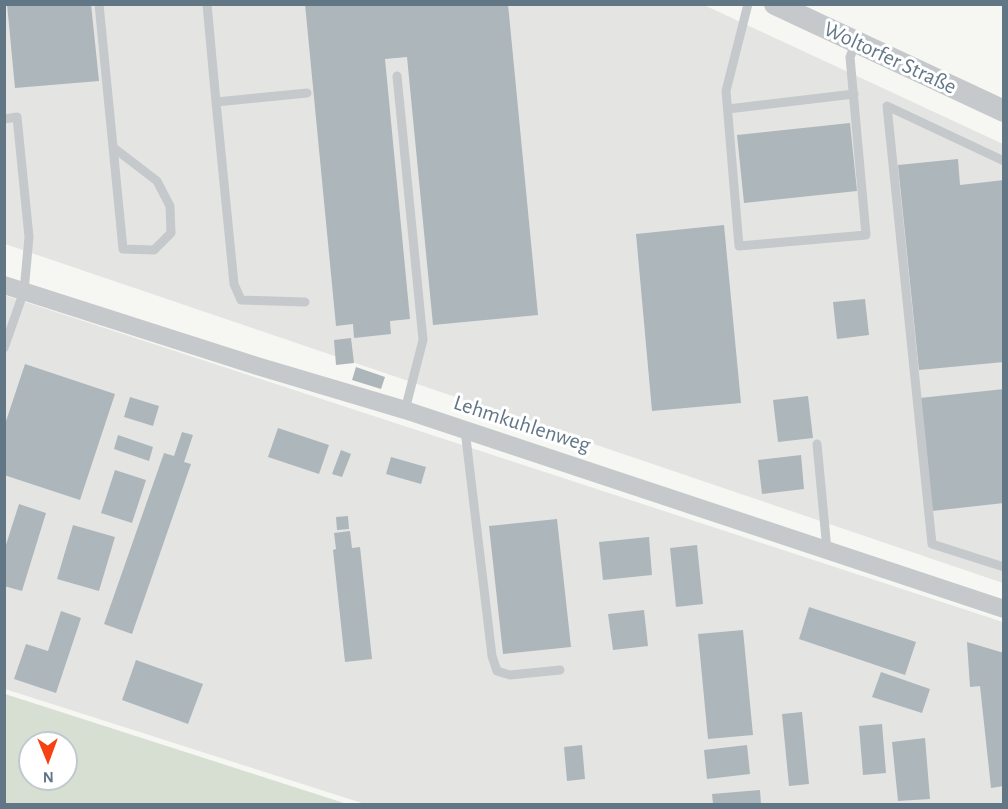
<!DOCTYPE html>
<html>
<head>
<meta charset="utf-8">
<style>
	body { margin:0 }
	#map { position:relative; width:1008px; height:809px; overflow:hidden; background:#f6f6f2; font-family:"Alegreya Sans",sans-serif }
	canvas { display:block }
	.frame { position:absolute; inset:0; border:6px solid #627786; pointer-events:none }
	.north { position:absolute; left:18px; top:731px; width:60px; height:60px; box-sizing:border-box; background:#fff; border:2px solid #c0c9cf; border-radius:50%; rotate:179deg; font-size:16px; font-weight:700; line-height:24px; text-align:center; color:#627786 }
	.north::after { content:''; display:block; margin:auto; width:21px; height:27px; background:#f64112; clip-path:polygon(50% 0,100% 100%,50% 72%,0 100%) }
</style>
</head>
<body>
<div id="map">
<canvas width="1008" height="809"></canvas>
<div class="frame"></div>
<div class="north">N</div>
</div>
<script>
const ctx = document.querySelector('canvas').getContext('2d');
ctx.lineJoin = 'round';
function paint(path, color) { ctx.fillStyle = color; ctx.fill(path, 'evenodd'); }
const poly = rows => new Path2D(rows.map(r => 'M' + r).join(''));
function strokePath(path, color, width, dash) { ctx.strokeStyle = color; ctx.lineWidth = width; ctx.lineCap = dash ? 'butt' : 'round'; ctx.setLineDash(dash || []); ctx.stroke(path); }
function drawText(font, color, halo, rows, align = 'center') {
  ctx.font = font + ' "Alegreya Sans",sans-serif'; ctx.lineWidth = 6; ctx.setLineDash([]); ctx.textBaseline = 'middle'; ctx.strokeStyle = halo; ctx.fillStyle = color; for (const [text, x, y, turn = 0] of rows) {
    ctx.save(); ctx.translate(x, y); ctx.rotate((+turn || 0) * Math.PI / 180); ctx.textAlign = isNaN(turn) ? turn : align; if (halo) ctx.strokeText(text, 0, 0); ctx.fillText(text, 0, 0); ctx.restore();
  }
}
const built = poly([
	[5,5,704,5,1003,144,1003,583,5,244],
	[4,295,1003,622,1003,804,365,804,5,689]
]);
const green = poly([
	[5,694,347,804,5,804],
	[30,743,66,743,66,779,30,779]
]);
const building = poly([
	[7,4,91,4,99,81,15,88],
	[305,4,508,4,538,315,433,325,407,57,385,59,410,319,390,321,391,334,354,338,353,324,336,326],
	[850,123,857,191,744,203,737,135],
	[958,159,960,185,1004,180,1004,362,919,370,898,165],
	[724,225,741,403,652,411,636,234],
	[865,299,869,335,837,339,833,302],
	[351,338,354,363,336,365,334,340],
	[25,364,115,394,80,500,4,475,4,427],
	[356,367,385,377,381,389,352,380],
	[1004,389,1004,503,932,511,920,398],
	[808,396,813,438,778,442,773,400],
	[130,397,159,406,153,426,124,417],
	[278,428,329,445,319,474,268,457],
	[182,432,193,435,184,462,191,464,132,634,104,624,164,453,174,456],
	[118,435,153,447,149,461,114,449],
	[341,450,351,454,342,477,332,474],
	[801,455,804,489,762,494,758,460],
	[391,457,426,467,421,484,386,474],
	[115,470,146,480,132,523,101,513],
	[19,504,46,513,22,591,4,586,4,551],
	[348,516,349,529,337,530,336,517],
	[557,519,571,647,503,654,489,526],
	[73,525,115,537,99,591,57,579],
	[350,531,352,548,360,547,372,659,345,662,333,550,336,549,334,533],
	[649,537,652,575,603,580,599,542],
	[697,545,703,604,676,607,670,548],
	[809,607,916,642,905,675,799,639],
	[644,610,648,646,613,650,608,614],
	[61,611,81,618,56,693,14,679,26,644,48,651],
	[743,630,753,735,708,739,698,634],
	[967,642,1004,653,1004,786,991,788,980,686,970,687],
	[136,660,203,684,188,724,122,700],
	[881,672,930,689,922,713,872,697],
	[802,712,809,784,789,786,782,714],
	[882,724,886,773,863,775,859,726],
	[925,738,930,799,898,801,892,742],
	[582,745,585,779,567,781,564,747],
	[747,745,750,774,707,779,704,750],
	[760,790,761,804,713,804,712,794]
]);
const service = poly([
	[99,4,123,249,154,250,171,233,170,206,157,181,114,148],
	[207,4,216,102,307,93],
	[748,4,726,91,739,246,866,235,850,57,856,42],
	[397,76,423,340,405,410],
	[216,102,234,284,241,300,305,302],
	[728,109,854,94],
	[4,119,17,117,29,237,24,291,4,348],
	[1004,161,887,106,932,544,1004,567],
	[465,430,492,656,497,671,510,675,560,670],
	[817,444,827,550]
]);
const minor = poly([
	[4,285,257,366,405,410,1004,609]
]);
const tertiary = poly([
	[775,4,1004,111]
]);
const streetNames = [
	["Woltorfer Straße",890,58,25],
	["Lehmkuhlenweg",522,424,18]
];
paint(built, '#e4e5e3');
paint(green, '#d7ded2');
paint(building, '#adb6bb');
strokePath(service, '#c5c9cc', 9);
strokePath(minor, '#c5c9cc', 18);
strokePath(tertiary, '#c5c9cc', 22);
drawText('22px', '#627786', '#fff', streetNames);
</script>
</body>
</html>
